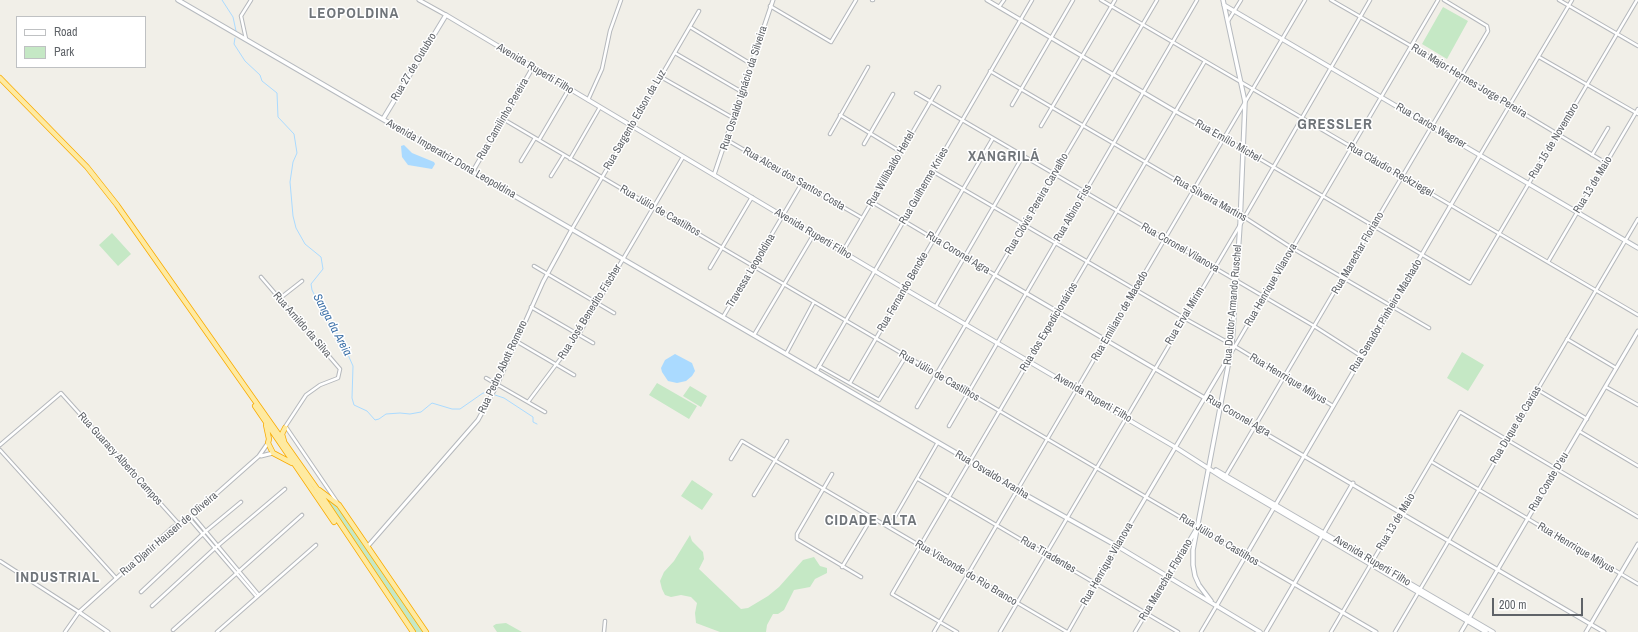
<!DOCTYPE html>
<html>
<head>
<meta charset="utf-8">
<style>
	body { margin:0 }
	#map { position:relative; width:1638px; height:632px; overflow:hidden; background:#f1efe8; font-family:"Archivo Narrow",sans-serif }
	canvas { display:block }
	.legend { position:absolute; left:16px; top:16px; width:130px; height:52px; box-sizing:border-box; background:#fff; border:1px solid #bfc1c3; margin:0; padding:5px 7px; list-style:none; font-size:12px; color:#5f6368 }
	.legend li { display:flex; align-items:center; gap:8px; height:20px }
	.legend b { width:20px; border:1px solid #bfc1c3 }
	.scale { position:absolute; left:1492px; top:598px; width:91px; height:18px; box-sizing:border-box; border:2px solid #5f6368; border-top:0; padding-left:5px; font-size:12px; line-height:14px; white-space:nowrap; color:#5f6368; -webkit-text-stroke:3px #fff; paint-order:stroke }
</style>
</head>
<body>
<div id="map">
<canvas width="1638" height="632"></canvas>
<ul class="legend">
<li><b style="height:5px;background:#fff"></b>Road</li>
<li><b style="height:11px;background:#c5e8c5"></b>Park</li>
</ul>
<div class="scale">200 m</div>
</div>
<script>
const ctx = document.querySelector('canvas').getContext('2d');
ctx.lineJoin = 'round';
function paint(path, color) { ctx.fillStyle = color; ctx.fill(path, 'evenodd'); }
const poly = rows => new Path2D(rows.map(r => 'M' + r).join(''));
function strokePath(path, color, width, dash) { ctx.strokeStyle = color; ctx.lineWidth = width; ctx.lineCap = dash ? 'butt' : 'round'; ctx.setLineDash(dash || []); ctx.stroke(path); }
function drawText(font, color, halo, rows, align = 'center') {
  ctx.font = font + ' "Archivo Narrow",sans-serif'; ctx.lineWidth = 3; ctx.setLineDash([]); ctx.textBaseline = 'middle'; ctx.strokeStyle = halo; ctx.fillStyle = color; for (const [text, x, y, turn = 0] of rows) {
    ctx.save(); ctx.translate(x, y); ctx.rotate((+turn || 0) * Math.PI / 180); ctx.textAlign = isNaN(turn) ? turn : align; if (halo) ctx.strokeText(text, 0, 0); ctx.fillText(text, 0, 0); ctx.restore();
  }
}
const green = poly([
	[1443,7,1468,21,1447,59,1422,44],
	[112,233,131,254,118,266,99,245],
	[1462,352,1484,365,1468,391,1447,378],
	[657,383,697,406,689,419,649,395],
	[690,386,707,396,701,407,683,396],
	[692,480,713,494,702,510,681,496],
	[325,498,338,506,424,632,415,632],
	[690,535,692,541,703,552,704,559,699,569,741,609,748,608,768,596,779,587,803,560,814,557,820,566,827,568,827,573,815,579,810,587,794,590,784,610,778,614,773,614,767,625,766,632,720,632,696,623,695,613,697,603,691,597,681,595,671,597,665,595,662,589,660,581,664,572,674,561],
	[506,623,522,632,497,632,493,626,496,624]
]);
const water = poly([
	[404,145,412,153,434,162,435,164,432,169,408,165,402,157,401,146],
	[675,354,692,363,695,371,692,376,686,381,677,383,668,381,662,372,661,368,665,360]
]);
const stream = poly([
	[222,0,233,17,236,31],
	[235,38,234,44,245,61,260,75,262,81,277,93,278,117,294,134,297,153,293,162,290,182,293,216,296,228,305,244,321,257,323,269,311,284,312,290,327,320,341,339,353,366,352,398,354,405,367,411,375,420,379,419,386,414,400,413,410,414,421,412,432,403,452,409,460,409,483,393,489,393],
	[495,395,504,398,533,417,533,422,537,424]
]);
const minor = poly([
	[872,0,873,0],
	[1101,0,1638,315],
	[1331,0,1411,46,1606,163],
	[1559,0,1638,46],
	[770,6,831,42,856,0],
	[999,7,1004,0],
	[1228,21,1241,0],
	[690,27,751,64],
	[246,39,241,16,251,0],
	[675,53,742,92],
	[1539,57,1638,114],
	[990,71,1193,190,1244,217,1292,248,1429,328],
	[661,77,733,118],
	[916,93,1314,326,1361,356],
	[588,100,602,69,610,31,621,0],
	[1012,105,1073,0],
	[840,115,901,152],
	[503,119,1197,527],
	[1041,126,1115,0],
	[830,134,868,67],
	[539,140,569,89],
	[727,140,862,218],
	[864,144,893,94],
	[1243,149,1470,283,1637,0],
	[1480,155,1572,0],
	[1592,155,1608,128],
	[570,159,600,107],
	[521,161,535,138],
	[932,171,1184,318,1236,347,1333,406],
	[551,176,564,155],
	[872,202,995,275,1157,0],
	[572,229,699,11],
	[843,251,939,87],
	[1548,262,1638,109],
	[534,266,614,313],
	[710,268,752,197],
	[261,277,340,369,338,378,320,385,306,395,285,427],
	[279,299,302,281],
	[936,306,1023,156],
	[531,307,593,343],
	[723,317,802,183],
	[754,335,814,234],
	[1567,339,1616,368],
	[516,341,574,375],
	[1231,353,1438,0],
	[786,354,814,302],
	[819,366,879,400,906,356],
	[816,372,1032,0],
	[486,378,545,412],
	[850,383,993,138],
	[1606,387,1638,405],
	[1538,390,1587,419],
	[528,402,579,334,683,157],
	[917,407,966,324],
	[949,426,1197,0],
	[286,427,337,502],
	[1579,431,1638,466],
	[0,445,61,393,179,524],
	[0,450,116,578],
	[731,459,742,441,1067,632],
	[1432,462,1638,584],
	[832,474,797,534,797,539,861,577],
	[1225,477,1488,31,1487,26,1444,0],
	[918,479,1178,632],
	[754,495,787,441],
	[192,515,258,594],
	[189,518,256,596],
	[889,527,938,442],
	[0,561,79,612,65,632],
	[842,567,872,517],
	[141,592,206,531,241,502],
	[152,606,214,549,285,489],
	[173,630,302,515],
	[217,632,316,545],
	[604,632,605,621],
	[934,632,1305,0],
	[957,632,892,594,1205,61],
	[1000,632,1240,225,1370,0],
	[1068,632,1117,546],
	[1135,632,1168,577],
	[1201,632,1217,605],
	[1331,632,1460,412,1638,517],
	[1395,632,1638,219]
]);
const tertiary = poly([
	[419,0,446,15],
	[987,0,1175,111,1243,149],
	[473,171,533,67],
	[714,175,773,0],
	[966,324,995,275,1604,632],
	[261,456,273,453],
	[1197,527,1376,632],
	[368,546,478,420,497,385,543,282,572,229],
	[1117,546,1230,355],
	[1217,605,1480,155],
	[108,632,79,612,172,528,189,518,259,456,268,443],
	[1266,632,1353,483],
	[1461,632,1638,331],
	[1586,632,1638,544]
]);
const secondary = poly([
	[178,0,970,461,1017,490,1117,546,1260,632],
	[1224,5,1638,248],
	[383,119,446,15,905,289,1175,447,1225,479,1486,632],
	[1216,470,1493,632],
	[1168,577,1196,530],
	[1211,601,1199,585,1195,576,1193,565,1193,550,1232,345,1240,225,1245,102,1223,0]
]);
const trunk = poly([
	[0,78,87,167,117,205,315,486,413,632],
	[255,406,334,522],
	[266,425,269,439,268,443,273,453,292,463],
	[284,441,282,434,285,428],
	[319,490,339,505,426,632]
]);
const streetNames = [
	["Rua 27 de Outubro",414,67,-59],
	["Avenida Ruperti Filho",535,69,31],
	["Rua Major Hermes Jorge Pereira",1469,81,31],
	["Rua Osvaldo Ignácio da Silveira",744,88,-72],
	["Rua Camilinho Pereira",503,119,-60],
	["Rua Sargento Edson da Luz",635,120,-60],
	["Rua Carlos Wagner",1431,126,30],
	["Rua Emílio Michel",1228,141,30],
	["Rua 15 de Novembro",1554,141,-59],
	["Avenida Imperatriz Dona Leopoldina",451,159,30],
	["Rua Willibaldo Hertel",891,169,-60],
	["Rua Cláudio Reckziegel",1390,170,30],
	["Rua Alceu dos Santos Costa",794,179,30],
	["Rua 13 de Maio",1593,185,-59],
	["Rua Guilherme Knies",924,186,-60],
	["Rua Silveira Martins",1210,199,29],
	["Rua Clóvis Pereira Carvalho",1037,204,-60],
	["Rua Júlio de Castilhos",660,211,30],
	["Rua Albino Fiss",1073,213,-60],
	["Avenida Ruperti Filho",813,234,31],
	["Rua Coronel Vilanova",1180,248,30],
	["Rua Coronel Agra",958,253,31],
	["Rua Marechar Floriano",1358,253,-60],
	["Travessa Leopoldina",751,271,-59],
	["Rua Henrique Vilanova",1271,285,-60],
	["Rua Fernando Bencke",903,292,-60],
	["Rua Doutor Armando Ruschel",1233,305,-85],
	["Rua José Benedito Fischer",590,312,-58],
	["Rua Emiliano de Macedo",1120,316,-60],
	["Rua Erval Mirim",1185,316,-59],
	["Rua Senador Pinheiro Machado",1386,316,-59],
	["Rua Arnildo da Silva",302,325,49],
	["Rua dos Expedicionários",1049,327,-59],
	["Rua Pedro Abott Romero",503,367,-65],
	["Rua Júlio de Castilhos",939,376,30],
	["Rua Henrrique Milyus",1288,379,31],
	["Avenida Ruperti Filho",1093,398,30],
	["Rua Coronel Agra",1238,416,30],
	["Rua Duque de Caxias",1516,425,-59],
	["Rua Guaracy Alberto Campos",120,459,48],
	["Rua Osvaldo Aranha",992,475,31],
	["Rua Conde D'eu",1549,482,-59],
	["Rua 13 de Maio",1396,522,-59],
	["Rua Djanir Hausen de Oliveira",169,534,-40],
	["Rua Júlio de Castilhos",1219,540,31],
	["Rua Henrrique Milyus",1576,548,31],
	["Rua Tiradentes",1048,555,30],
	["Avenida Ruperti Filho",1372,561,31],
	["Rua Henrique Vilanova",1107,564,-60],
	["Rua Visconde do Rio Branco",966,573,31],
	["Rua Marechar Floriano",1166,580,-59]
];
const waterNames = [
	["Sanga da Areia",332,325,62]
];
const districtNames = [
	["LEOPOLDINA",354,14],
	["GRESSLER",1335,125],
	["XANGRILÁ",1004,157],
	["CIDADE ALTA",871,521],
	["INDUSTRIAL",58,578]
];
paint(green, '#c5e8c5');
paint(water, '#aadaff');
strokePath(stream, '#aadaff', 1);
strokePath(minor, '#b5b8bc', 4.5);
strokePath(tertiary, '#b5b8bc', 5);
strokePath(secondary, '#b6babf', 5.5);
strokePath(trunk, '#f9ab00', 6);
strokePath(minor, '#fff', 2.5);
strokePath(tertiary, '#fff', 3);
strokePath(secondary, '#fff', 3.5);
strokePath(trunk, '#feeaa1', 4.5);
drawText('11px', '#5f6368', '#fff', streetNames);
drawText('italic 12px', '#4174aa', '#fff', waterNames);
ctx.letterSpacing = '1px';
drawText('bold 15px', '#70757a', '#fff', districtNames);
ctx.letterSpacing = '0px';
</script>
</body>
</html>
